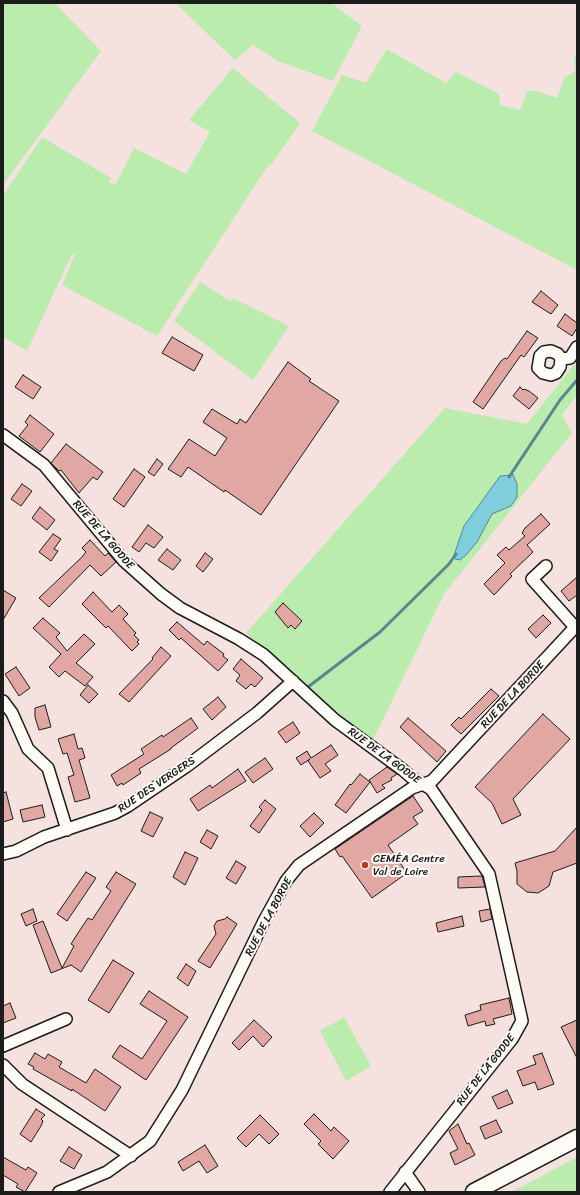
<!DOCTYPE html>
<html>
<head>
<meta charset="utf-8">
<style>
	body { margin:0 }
	#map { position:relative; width:580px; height:1195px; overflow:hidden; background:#f5e2de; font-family:Sriracha,sans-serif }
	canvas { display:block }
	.frame { position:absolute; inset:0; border:4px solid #1c1c1c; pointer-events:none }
</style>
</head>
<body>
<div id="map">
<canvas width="580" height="1195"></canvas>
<div class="frame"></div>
</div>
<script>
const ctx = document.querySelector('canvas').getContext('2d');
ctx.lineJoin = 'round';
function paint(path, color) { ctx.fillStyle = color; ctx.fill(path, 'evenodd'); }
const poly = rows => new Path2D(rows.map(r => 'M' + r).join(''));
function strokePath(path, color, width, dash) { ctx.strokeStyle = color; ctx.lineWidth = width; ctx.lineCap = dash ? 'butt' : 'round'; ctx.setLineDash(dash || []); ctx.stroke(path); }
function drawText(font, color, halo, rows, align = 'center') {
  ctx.font = font + ' Sriracha,sans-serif'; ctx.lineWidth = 4; ctx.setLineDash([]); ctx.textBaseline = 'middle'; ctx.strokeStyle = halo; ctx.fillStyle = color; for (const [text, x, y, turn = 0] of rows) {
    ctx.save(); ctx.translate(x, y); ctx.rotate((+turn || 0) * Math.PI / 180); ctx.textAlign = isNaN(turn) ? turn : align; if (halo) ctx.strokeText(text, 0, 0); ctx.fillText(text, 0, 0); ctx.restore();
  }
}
const green = poly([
	[3,3,55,3,101,51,3,185],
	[175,3,331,3,362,26,333,81,278,61,253,45,235,60],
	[387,49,446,83,456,72,499,94,500,105,520,110,527,91,536,91,557,98,564,78,575,71,574,57,577,55,577,270,312,131,342,75,366,83],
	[233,68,300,123,271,165,269,164,157,336,62,285,75,254,72,254,27,351,3,337,3,196,42,137,111,178,108,183,116,184,134,148,186,174,210,132,189,120],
	[200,282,230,301,233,298,289,326,253,380,174,321],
	[577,361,577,395,562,415,572,433,444,594,372,742,246,633,445,408,527,424],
	[344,1017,371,1066,346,1081,320,1031],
	[577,1157,577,1192,511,1192,529,1183]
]);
const water = poly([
	[513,475,517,484,517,497,511,506,492,514,477,542,466,555,460,560,455,559,454,555,464,526,500,476,513,475]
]);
const stream = poly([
	[509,477,560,400,577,380],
	[308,687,380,632,449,564,456,554]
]);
const building = poly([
	[541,291,558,305,551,314,532,302,541,291],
	[565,314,577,323,577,328,572,336,557,326,565,314],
	[527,331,538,338,524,357,521,355,483,409,473,402,501,361,505,358,507,359,527,331],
	[172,337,203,355,194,371,162,353,172,337],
	[288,362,311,379,309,381,339,401,261,515,225,490,224,492,188,467,181,477,168,469,189,439,215,456,227,438,203,422,212,409,237,424,240,419,246,423,288,362],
	[23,375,41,387,33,399,15,387,23,375],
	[520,387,523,390,524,389,529,391,538,398,529,409,513,396,520,387],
	[30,415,54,434,40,452,19,436,28,425,25,422,30,415],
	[66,444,103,472,97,480,93,477,79,493,61,470,59,471,51,463,66,444],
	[157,459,163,464,154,476,148,472,157,459],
	[134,469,145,477,124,507,113,499,134,469],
	[22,484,32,491,21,506,11,499,22,484],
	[40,507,55,520,47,530,32,518,40,507],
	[541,514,550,524,527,545,533,552,510,574,512,576,494,595,484,584,505,563,497,555,506,547,509,550,525,536,522,533,525,528,541,514],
	[148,525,163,537,154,548,146,543,139,552,132,547,148,525],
	[53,534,61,539,54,549,58,551,51,561,39,552,53,534],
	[90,540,105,556,108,553,116,562,101,576,90,565,49,607,39,598,82,557,86,552,82,548,90,540],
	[167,549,181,560,173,570,158,560,167,549],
	[205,553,213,559,203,572,196,566,205,553],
	[577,577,577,595,569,601,561,591,577,577],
	[3,590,16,598,3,620,3,590],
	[93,592,112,612,119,605,128,614,123,619,136,633,134,635,139,640,137,642,139,644,132,651,108,626,106,628,82,604,93,592],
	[283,603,302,621,295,629,291,625,288,628,275,612,283,603],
	[543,615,551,623,536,638,528,629,543,615],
	[43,618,60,633,56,637,67,651,84,634,95,644,76,663,93,677,85,686,65,671,59,677,49,667,61,654,33,628,43,618],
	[177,622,204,645,207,641,224,654,223,656,228,660,218,671,181,638,179,640,169,630,177,622],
	[161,647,171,656,129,702,119,694,153,659,152,658,161,647],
	[241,659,263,678,255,687,251,684,246,689,236,681,240,675,233,669,241,659],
	[16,667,30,688,19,696,5,674,16,667],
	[88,685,98,694,89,703,80,695,88,685],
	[491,689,499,696,461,734,451,725,459,717,461,719,491,689],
	[218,697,226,707,212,720,203,709,218,697],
	[45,705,51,727,39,730,35,717,35,708,45,705],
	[543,714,570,739,513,799,521,815,502,824,492,803,475,787,543,714],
	[191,718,198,728,171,748,171,749,139,769,141,773,123,785,122,783,117,786,111,775,144,754,141,749,162,735,163,737,191,718],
	[408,718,446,751,437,762,400,727,408,718],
	[293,722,300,733,286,743,278,732,293,722],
	[74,734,78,749,82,748,85,758,79,760,90,798,75,802,68,777,74,775,67,753,63,754,58,739,74,734],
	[331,745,338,755,325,764,331,771,320,778,308,761,310,759,301,765,296,758,307,751,311,758,331,745],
	[265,758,273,769,253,783,245,772,265,758],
	[387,767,397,774,391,778,392,780,382,785,385,788,377,793,369,780,387,767],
	[238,769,246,781,198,811,190,799,210,785,212,788,238,769],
	[360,774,370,782,346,813,335,805,350,784,351,785,360,774],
	[6,792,13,819,3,822,3,793,6,792],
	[413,796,423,811,413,817,418,824,388,845,407,873,372,898,342,856,340,857,335,849,413,796],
	[265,800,276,809,259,833,250,826,262,810,259,807,265,800],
	[42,805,45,817,23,822,20,810,42,805],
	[150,812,163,818,153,837,141,831,150,812],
	[314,813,324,823,310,837,300,826,314,813],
	[577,827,577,863,553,872,549,886,538,893,527,892,517,884,517,871,515,863,555,851,577,827],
	[207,830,218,836,211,849,200,842,207,830],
	[185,852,198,858,185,885,173,877,185,852],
	[236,861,246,867,236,884,226,878,236,861],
	[86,872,96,878,67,921,57,914,86,872],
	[116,872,136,884,81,972,71,965,51,973,33,925,43,921,62,968,74,946,71,944,78,933,88,918,92,920,111,891,106,887,116,872],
	[482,876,485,887,458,888,458,877,482,876],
	[33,909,37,921,26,926,21,914,33,909],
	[490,909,492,919,481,922,479,911,490,909],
	[462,916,464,926,438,932,436,923,462,916],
	[227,917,237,924,210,968,198,961,216,934,214,926,217,921,225,919,227,917],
	[113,960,134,973,109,1013,88,1000,113,960],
	[186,964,196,971,188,986,177,978,186,964],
	[149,991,188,1017,146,1080,112,1057,120,1045,142,1059,167,1021,140,1004,149,991],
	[509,998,512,1014,493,1019,495,1024,486,1026,485,1021,468,1026,465,1015,481,1010,480,1005,509,998],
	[10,1003,16,1018,3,1023,3,1006,10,1003],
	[254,1020,272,1037,263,1047,253,1036,239,1050,232,1043,254,1020],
	[577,1020,577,1058,561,1027,577,1020],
	[35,1053,45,1059,48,1054,62,1062,59,1067,86,1083,95,1069,121,1087,105,1111,72,1089,72,1091,33,1069,34,1067,28,1064,35,1053],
	[542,1053,554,1084,538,1090,535,1082,523,1086,517,1071,536,1064,533,1056,542,1053],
	[507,1090,513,1103,498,1109,492,1097,507,1090],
	[36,1109,45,1115,41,1119,43,1121,41,1126,31,1142,20,1134,36,1109],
	[314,1114,331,1131,334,1127,349,1141,333,1159,318,1144,321,1141,304,1124,314,1114],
	[260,1115,279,1134,269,1144,259,1134,246,1147,237,1138,260,1115],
	[496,1120,502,1132,485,1139,480,1127,496,1120],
	[458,1124,467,1144,469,1143,475,1155,455,1165,450,1153,458,1149,449,1131,458,1124],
	[205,1145,218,1166,207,1173,199,1161,183,1171,178,1162,205,1145],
	[69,1147,82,1155,74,1169,60,1161,69,1147],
	[3,1157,26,1170,28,1167,37,1173,25,1192,16,1187,18,1184,3,1175,3,1157]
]);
const minor = poly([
	[561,359,560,367,556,373,551,375,543,373,538,368,540,356,544,352,551,351,558,354,561,359,570,358,577,347],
	[3,435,44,465,124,561,161,594,180,608,239,639,264,655,335,720,403,770,411,777,431,789,489,874,522,1021,512,1039,390,1192],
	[546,566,532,579,575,627],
	[3,701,12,713,28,749,48,768,67,830],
	[3,854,16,851,44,837,115,813,128,806,187,766,257,713,293,681],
	[3,1046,66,1019],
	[3,1065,22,1084,131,1156],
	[405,1172,419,1192],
	[59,1192,107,1172,150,1141,182,1090,264,921,286,881,299,865,412,788,432,781,577,625]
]);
const secondary = poly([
	[474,1192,577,1138]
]);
const markers = [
	[365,865,4,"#c8321e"]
];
const streetNames = [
	["RUE DE LA GODDE",103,535,49],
	["RUE DE LA BORDE",513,695,-47],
	["RUE DE LA GODDE",384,756,36],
	["RUE DES VERGERS",157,785,-34],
	["RUE DE LA BORDE",269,917,-62],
	["RUE DE LA GODDE",486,1070,-52]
];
const poiNames = [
	["CEMÉA Centre",373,859],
	["Val de Loire",373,872]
];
paint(green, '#b9ecad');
paint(water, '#7fcedd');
strokePath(water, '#578790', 1);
strokePath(stream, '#578790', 3);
paint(building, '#e1a7a3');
strokePath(building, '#1c1c1c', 1);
strokePath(minor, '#1c1c1c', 14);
strokePath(secondary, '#1c1c1c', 19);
strokePath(minor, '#fdfcf7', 11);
strokePath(secondary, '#fdfcf7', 16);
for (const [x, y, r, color] of markers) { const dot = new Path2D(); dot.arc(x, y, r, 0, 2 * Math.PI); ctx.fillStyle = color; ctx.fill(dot); strokePath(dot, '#fdfcf7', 1.5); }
drawText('11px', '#1c1c1c', '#fdfcf7', streetNames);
drawText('11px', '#1c1c1c', '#fdfcf7', poiNames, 'left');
</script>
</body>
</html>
